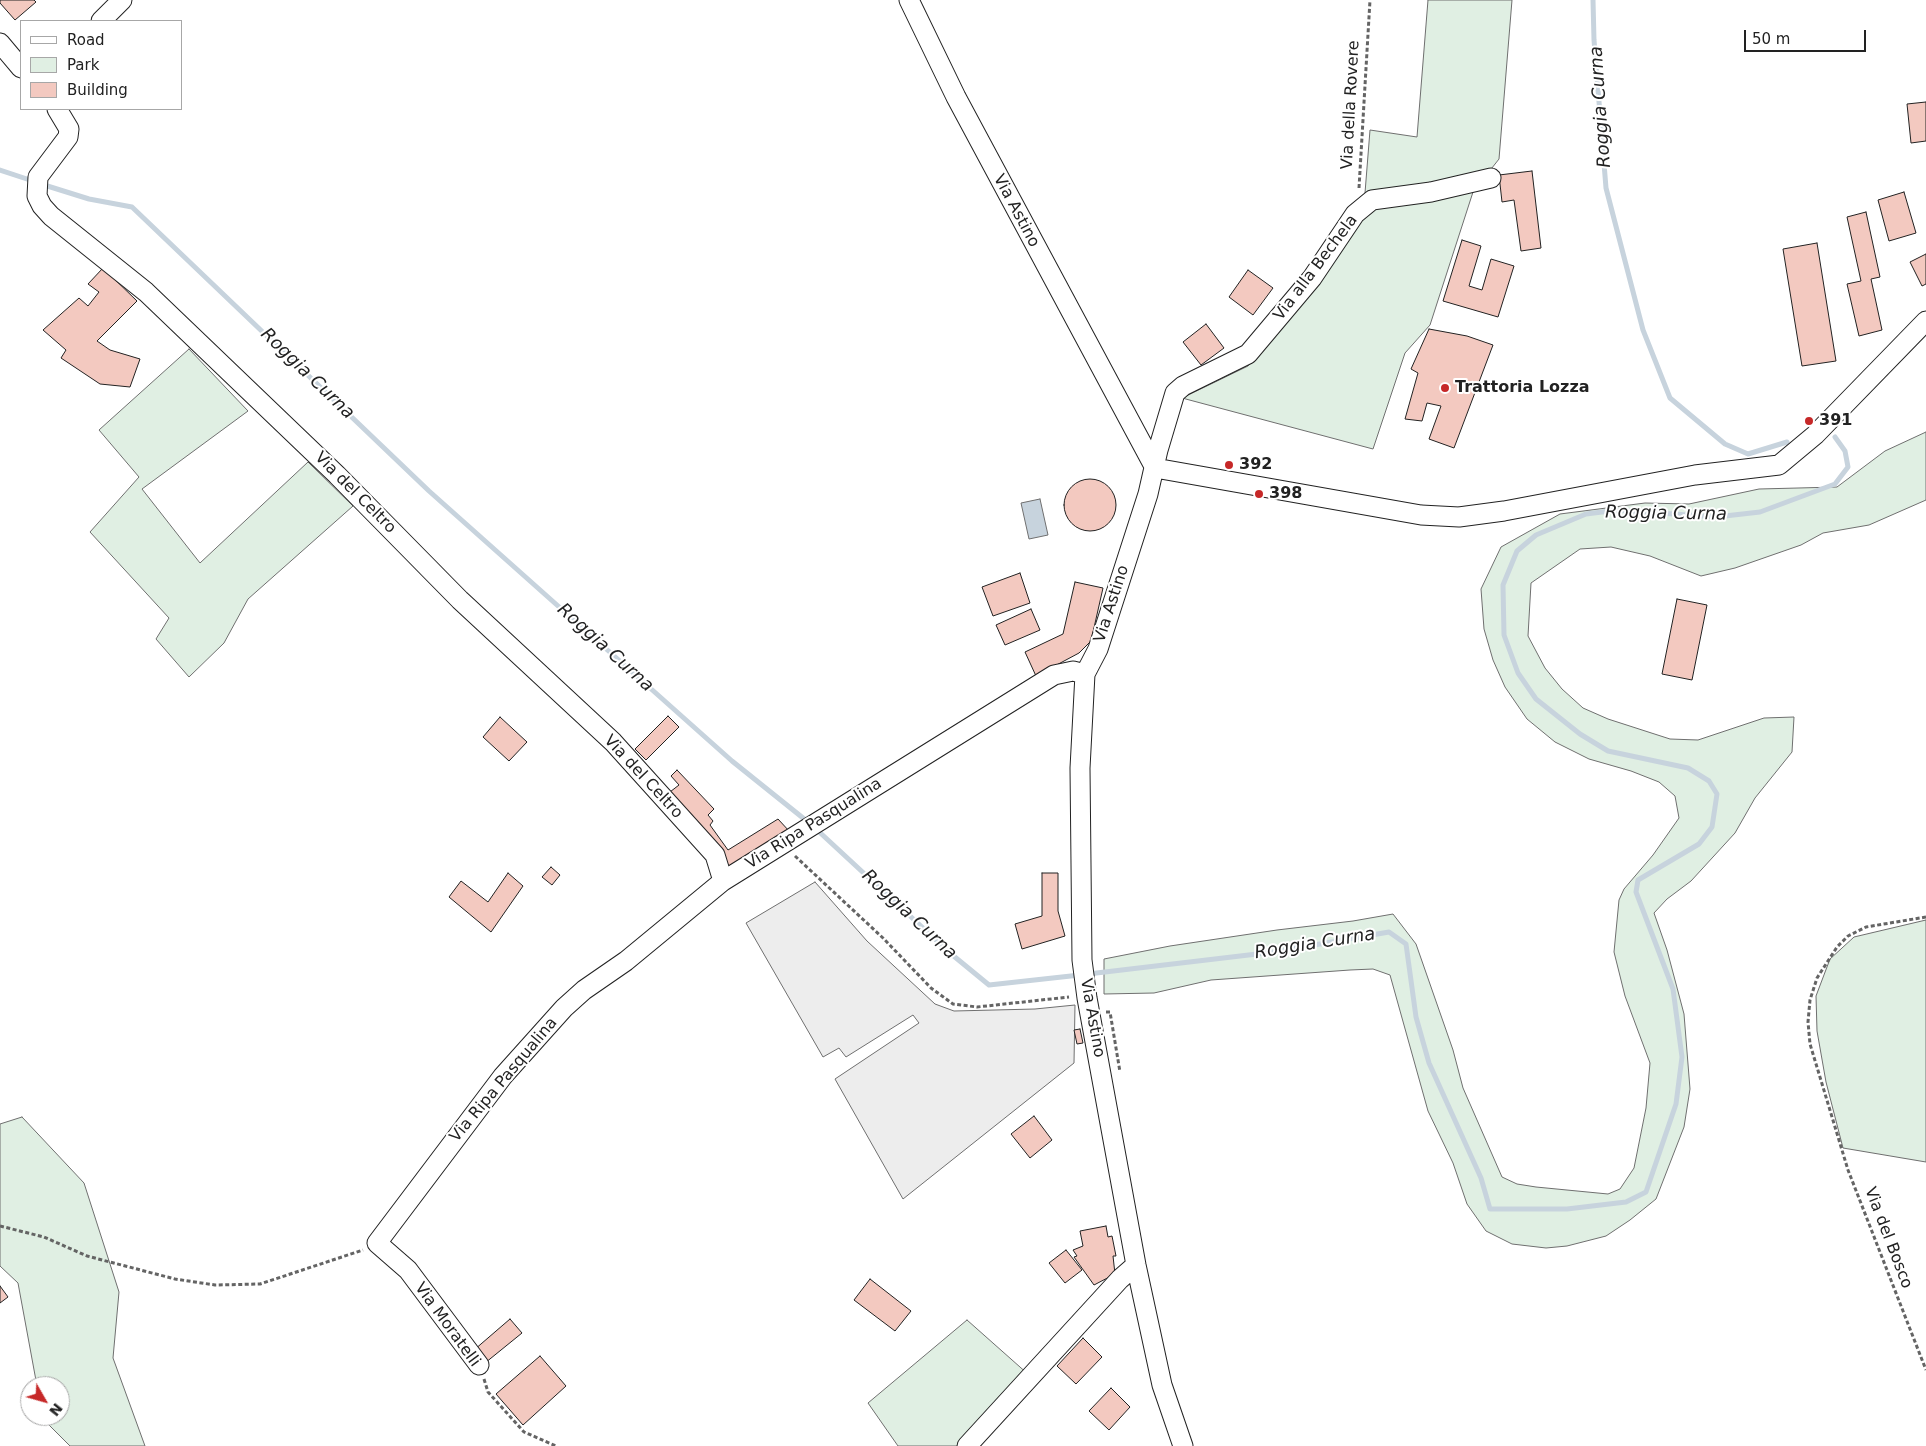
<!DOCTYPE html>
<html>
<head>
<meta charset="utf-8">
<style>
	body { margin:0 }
	#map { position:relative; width:1926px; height:1446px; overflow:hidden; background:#fff; font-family:"DejaVu Sans",sans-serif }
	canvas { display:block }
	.legend { position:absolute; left:20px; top:20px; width:162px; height:90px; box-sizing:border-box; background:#fff; border:1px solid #a7a7a7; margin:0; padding:6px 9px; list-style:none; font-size:15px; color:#222 }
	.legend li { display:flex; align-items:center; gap:10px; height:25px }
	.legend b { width:25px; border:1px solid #a7a7a7 }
	.north { position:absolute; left:20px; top:1376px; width:50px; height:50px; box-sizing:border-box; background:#fff; border:1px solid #a7a7a7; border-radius:50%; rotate:128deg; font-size:14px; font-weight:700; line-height:20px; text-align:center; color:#222 }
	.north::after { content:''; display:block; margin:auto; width:18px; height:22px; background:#c62828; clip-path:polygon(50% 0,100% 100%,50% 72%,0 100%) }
	.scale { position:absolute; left:1744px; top:30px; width:122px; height:22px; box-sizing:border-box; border:2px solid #222; border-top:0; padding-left:6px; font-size:15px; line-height:18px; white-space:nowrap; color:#222; -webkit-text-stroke:4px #fff; paint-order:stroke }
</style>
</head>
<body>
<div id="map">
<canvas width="1926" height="1446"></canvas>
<ul class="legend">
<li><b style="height:6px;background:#fff"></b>Road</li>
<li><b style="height:14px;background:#e0efe3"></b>Park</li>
<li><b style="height:14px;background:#f3c9c0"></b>Building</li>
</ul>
<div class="north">N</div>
<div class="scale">50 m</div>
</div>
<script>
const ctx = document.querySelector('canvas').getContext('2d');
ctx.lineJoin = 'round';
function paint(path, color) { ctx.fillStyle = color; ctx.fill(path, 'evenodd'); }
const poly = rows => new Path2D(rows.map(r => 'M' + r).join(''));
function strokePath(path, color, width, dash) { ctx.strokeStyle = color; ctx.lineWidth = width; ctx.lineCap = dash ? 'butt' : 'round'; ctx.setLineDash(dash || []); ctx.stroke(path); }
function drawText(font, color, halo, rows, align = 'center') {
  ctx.font = font + ' "DejaVu Sans",sans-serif'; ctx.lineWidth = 4; ctx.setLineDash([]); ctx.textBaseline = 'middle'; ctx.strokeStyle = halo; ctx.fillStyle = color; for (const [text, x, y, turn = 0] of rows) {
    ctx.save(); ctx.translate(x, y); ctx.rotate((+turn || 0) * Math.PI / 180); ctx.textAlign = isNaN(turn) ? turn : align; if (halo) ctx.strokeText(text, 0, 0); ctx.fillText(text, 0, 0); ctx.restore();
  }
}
const green = poly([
	[1428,0,1512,0,1499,159,1473,192,1430,325,1405,353,1373,449,1182,398,1248,366,1313,289,1363,218,1370,130,1417,137,1428,0],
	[189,349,248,411,142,489,200,563,308,462,353,506,248,599,224,643,189,677,156,639,169,618,90,532,139,477,99,430,189,349],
	[1926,432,1926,500,1869,525,1823,533,1801,545,1735,568,1701,576,1650,556,1611,547,1580,549,1531,583,1528,636,1545,668,1562,689,1583,708,1608,719,1670,739,1698,740,1764,718,1794,717,1792,752,1755,798,1735,833,1691,881,1667,899,1654,913,1667,950,1684,1014,1690,1089,1684,1127,1656,1199,1630,1220,1606,1236,1567,1246,1546,1248,1512,1244,1486,1231,1467,1204,1453,1163,1428,1111,1390,975,1373,969,1350,970,1211,980,1154,993,1104,994,1104,959,1170,946,1277,930,1353,921,1393,914,1416,944,1453,1050,1463,1088,1502,1177,1517,1184,1536,1187,1608,1194,1620,1189,1634,1168,1646,1108,1650,1063,1625,996,1614,952,1619,900,1624,889,1653,855,1679,818,1675,796,1659,782,1631,771,1589,759,1555,742,1527,719,1505,687,1493,660,1484,629,1481,589,1501,547,1560,514,1645,503,1689,504,1759,489,1837,487,1885,451,1926,432],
	[1926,920,1926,1162,1843,1148,1826,1082,1817,1031,1816,996,1830,959,1854,937,1926,920],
	[22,1117,84,1183,119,1292,113,1358,145,1446,70,1446,43,1419,43,1416,60,1416,60,1386,37,1386,18,1283,0,1266,0,1124,22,1117],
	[967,1320,1029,1375,967,1446,898,1446,868,1403,967,1320]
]);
const parking = poly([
	[815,882,867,941,935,1004,954,1011,1035,1009,1075,1005,1074,1063,903,1199,835,1079,919,1023,913,1015,846,1057,839,1048,823,1057,746,923,815,882]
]);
const water = poly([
	[1040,499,1048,535,1029,539,1021,503,1040,499]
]);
const stream = poly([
	[1593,0,1594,40,1606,188,1643,330,1670,398,1725,444,1748,454,1787,442],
	[0,170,33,181],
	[41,184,89,199,132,207,429,491,732,761,808,822],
	[815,828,950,953,989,985,1080,975],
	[1088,974,1274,952,1389,932,1406,944,1416,1017,1429,1063,1481,1178,1490,1209,1567,1209,1626,1202,1646,1192,1676,1104,1682,1057,1673,989,1636,892,1638,880,1699,844,1712,827,1717,794,1709,781,1688,768,1608,751,1580,734,1536,699,1518,673,1504,635,1503,585,1517,551,1536,535,1586,514,1618,510,1716,517,1760,512,1835,484,1848,467,1845,451,1835,437]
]);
const building = poly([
	[0,0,34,0,36,2,15,20,0,3,0,0],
	[1926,102,1926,141,1911,143,1907,104,1926,102],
	[1532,171,1541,248,1521,251,1514,200,1502,202,1499,175,1532,171],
	[1904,192,1916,233,1889,241,1878,200,1904,192],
	[1866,212,1880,277,1871,279,1882,330,1859,336,1847,284,1861,281,1847,217,1866,212],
	[1462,240,1481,246,1469,286,1482,290,1491,259,1514,266,1498,317,1443,301,1462,240],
	[1817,243,1836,361,1802,366,1783,249,1817,243],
	[1926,254,1926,284,1922,286,1910,262,1926,254],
	[103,268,137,301,97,341,110,350,140,359,130,387,100,384,61,358,66,350,43,330,79,298,88,306,99,292,88,284,103,268],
	[1248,270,1273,288,1253,315,1229,297,1248,270],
	[1206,324,1224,348,1201,365,1183,342,1206,324],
	[1429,329,1467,336,1493,345,1454,448,1429,439,1441,406,1427,403,1422,421,1405,419,1418,373,1411,369,1429,329],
	'1064 505a26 26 0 1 1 52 0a26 26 0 1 1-52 0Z',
	[1020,573,1030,603,993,616,982,587,1020,573],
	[1075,582,1103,588,1091,641,1079,653,1036,676,1025,652,1063,634,1075,582],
	[1677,599,1707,605,1692,680,1662,674,1677,599],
	[1031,609,1040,630,1005,645,996,625,1031,609],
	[668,716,679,727,646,760,635,749,668,716],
	[500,717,527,742,509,761,483,737,500,717],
	[677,770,714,809,708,815,713,821,710,825,728,850,778,819,790,832,731,871,666,795,679,785,671,776,677,770],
	[551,867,560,875,552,885,542,877,551,867],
	[508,873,523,886,491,932,449,897,461,881,488,902,508,873],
	[1042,873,1058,873,1058,911,1065,936,1022,949,1015,924,1042,916,1042,873],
	[1080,1029,1083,1043,1077,1044,1074,1030,1080,1029],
	[1034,1116,1052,1140,1030,1158,1011,1134,1034,1116],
	[1106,1226,1108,1237,1112,1236,1116,1256,1113,1256,1115,1274,1094,1285,1074,1257,1077,1256,1073,1250,1083,1246,1080,1231,1106,1226],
	[1066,1250,1082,1270,1065,1283,1049,1263,1066,1250],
	[870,1279,911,1311,895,1331,854,1300,870,1279],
	[0,1286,8,1297,0,1303,0,1286],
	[510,1319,522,1333,485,1363,474,1350,510,1319],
	[1083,1338,1102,1357,1076,1384,1057,1366,1083,1338],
	[540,1356,566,1386,523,1425,496,1394,540,1356],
	[1111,1388,1130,1407,1109,1430,1089,1411,1111,1388]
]);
const path = poly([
	[1359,188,1370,0],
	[795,856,883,938,931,988,953,1004,977,1007,1069,997],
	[1926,917,1866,927,1848,936,1837,947,1817,978,1810,1000,1808,1022,1810,1044,1848,1170,1926,1370],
	[1106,1012,1110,1012,1120,1072],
	[0,1226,44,1237,87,1256,175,1279,215,1285,260,1284,363,1250],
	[484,1379,488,1392,524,1432,556,1446]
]);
const minor = poly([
	[909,0,956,97,1155,468],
	[101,21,122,0],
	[0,43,21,68],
	[57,109,69,129,68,137,38,177,37,196,42,206,51,216,146,292,337,475,460,600,613,742,715,855,723,881],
	[1155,468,1421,515,1459,517,1504,511,1695,475,1779,465,1815,435,1926,321],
	[479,1365,408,1270,377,1243,503,1076,564,1008,584,990,626,961,723,881,1054,675,1073,671,1085,674],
	[967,1446,1120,1279,1136,1265],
	[1183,1446,1162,1385,1136,1265,1087,998,1082,960,1080,768,1085,674,1098,649,1148,494,1158,450,1175,393,1183,386,1248,354,1312,278,1355,214,1372,200,1431,192,1491,178]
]);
const markers = [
	[1445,388,5,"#c62828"],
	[1809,421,5,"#c62828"],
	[1229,465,5,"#c62828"],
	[1259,494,5,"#c62828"]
];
const streetNames = [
	["Via della Rovere",1351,105,-87],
	["Via Astino",1016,211,62],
	["Via alla Bechela",1316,268,-53],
	["Via del Celtro",355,493,45],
	["Via Astino",1112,604,-72],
	["Via del Celtro",643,777,47],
	["Via Ripa Pasqualina",814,824,-32],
	["Via Astino",1092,1018,80],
	["Via Ripa Pasqualina",504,1080,-50],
	["Via del Bosco",1888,1238,69],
	["Via Moratelli",447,1325,54]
];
const poiNames = [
	["Trattoria Lozza",1455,388],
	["391",1819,421],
	["392",1239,465],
	["398",1269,494]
];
const waterNames = [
	["Roggia Curna",1601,107,-94],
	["Roggia Curna",307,374,44],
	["Roggia Curna",1666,514,1],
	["Roggia Curna",605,648,42],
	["Roggia Curna",909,915,43],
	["Roggia Curna",1315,944,-9]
];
paint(green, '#e0efe3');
strokePath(green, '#6f6f6f', 1);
paint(parking, '#ededed');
strokePath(parking, '#6f6f6f', 1);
paint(water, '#c7d3dd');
strokePath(water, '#6f6f6f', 1);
strokePath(stream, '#c7d3dd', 5);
paint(building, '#f3c9c0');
strokePath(building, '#222', 1);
strokePath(minor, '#222', 21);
strokePath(path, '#646464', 3, [4, 2.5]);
strokePath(minor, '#fff', 19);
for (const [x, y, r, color] of markers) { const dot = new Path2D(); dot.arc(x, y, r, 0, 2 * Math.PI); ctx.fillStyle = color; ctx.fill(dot); strokePath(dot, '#fff', 2); }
drawText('16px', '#222', '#fff', streetNames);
drawText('bold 16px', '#222', '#fff', poiNames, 'left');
drawText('italic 18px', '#222', '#fff', waterNames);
</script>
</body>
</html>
